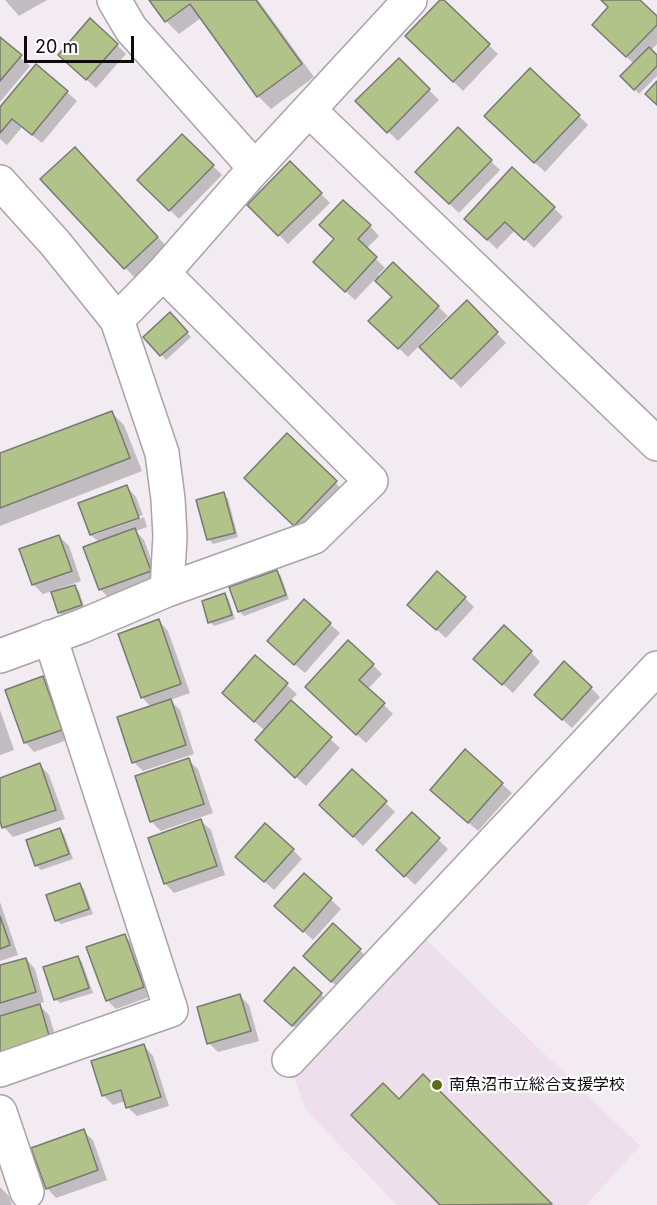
<!DOCTYPE html>
<html>
<head>
<meta charset="utf-8">
<style>
	body { margin:0 }
	#map { position:relative; width:657px; height:1205px; overflow:hidden; background:#f2ebf1; font-family:Inter,sans-serif }
	canvas { display:block }
	.scale { position:absolute; left:24px; top:36px; width:110px; height:27px; box-sizing:border-box; border:3px solid #0d0b0d; border-top:0; padding-left:8px; font-size:18px; line-height:21px; white-space:nowrap; color:#0d0b0d; -webkit-text-stroke:4px #fff; paint-order:stroke }
</style>
</head>
<body>
<div id="map">
<canvas width="657" height="1205"></canvas>
<div class="scale">20 m</div>
</div>
<script>
const ctx = document.querySelector('canvas').getContext('2d');
ctx.lineJoin = 'round';
function paint(path, color) { ctx.fillStyle = color; ctx.fill(path, 'evenodd'); }
const poly = rows => new Path2D(rows.map(r => 'M' + r).join(''));
function strokePath(path, color, width, dash) { ctx.strokeStyle = color; ctx.lineWidth = width; ctx.lineCap = dash ? 'butt' : 'round'; ctx.setLineDash(dash || []); ctx.stroke(path); }
function drawText(font, color, halo, rows, align = 'center') {
  ctx.font = font + ' Inter,"Noto Sans JP",sans-serif'; ctx.lineWidth = 4.5; ctx.setLineDash([]); ctx.textBaseline = 'middle'; ctx.strokeStyle = halo; ctx.fillStyle = color; for (const [text, x, y, turn = 0] of rows) {
    ctx.save(); ctx.translate(x, y); ctx.rotate((+turn || 0) * Math.PI / 180); ctx.textAlign = isNaN(turn) ? turn : align; if (halo) ctx.strokeText(text, 0, 0); ctx.fillText(text, 0, 0); ctx.restore();
  }
}
const built = poly([
	[414,928,640,1146,586,1205,397,1205,305,1109,289,1061]
]);
const shadow = poly([
	[5,0,47,0,19,16],
	[150,0,258,0,314,77,271,109,258,96,201,18,179,34,166,21],
	[442,0,498,54,463,91,407,36],
	[603,0,638,0,657,18,657,44,650,51,657,57,657,76,639,94,622,76,634,64,594,25,610,8],
	[0,39,30,66,0,102],
	[117,45,126,54,96,88,69,64],
	[399,60,439,100,398,141,357,101],
	[67,92,77,101,42,143,22,127,7,145,0,139,0,110],
	[579,116,588,125,545,172,496,126],
	[458,129,500,170,459,213,417,172],
	[183,136,222,175,179,219,139,180],
	[84,159,167,247,135,278,42,180],
	[290,163,330,203,288,244,249,205],
	[554,208,563,217,534,248,515,230,497,249,475,228],
	[370,226,379,236,366,249,385,268,378,275,380,277,393,264,448,316,421,343,423,345,467,302,506,343,461,388,420,345,408,357,371,321,394,297,375,279,355,300,324,271],
	[170,314,191,337,166,360,145,337],
	[111,412,124,425,142,471,0,526,0,455],
	[287,435,345,492,304,534,246,478],
	[127,487,136,497,143,515,94,532,94,535,144,517,147,527,136,531,144,540,159,581,110,599,100,589,100,543,91,535,80,504],
	[223,494,228,499,238,537,213,544,209,539],
	[59,536,69,546,81,581,58,589,59,591,74,586,79,591,85,610,64,617,59,612,52,591,43,594,34,585,21,550],
	[277,571,281,576,289,599,244,616,239,611],
	[225,595,229,600,235,619,214,626,210,622],
	[465,598,474,607,446,638,419,614],
	[304,601,340,633,305,673,278,650],
	[159,621,168,631,190,693,170,700,180,710,194,754,143,771,134,762,151,707,142,697],
	[531,652,540,662,513,693,485,668],
	[255,657,297,694,290,701,340,748,306,786,266,749,265,731,233,702],
	[373,665,382,674,368,689,393,714,366,743,316,696],
	[42,678,52,687,70,739,34,752,25,742],
	[591,688,600,697,572,728,545,704],
	[0,710,14,750,0,755],
	[188,760,198,769,213,813,161,831,152,822,137,777],
	[40,765,49,775,65,819,13,837,4,827,0,816,0,779],
	[352,771,395,812,363,846,321,805],
	[502,784,512,793,478,831,441,799],
	[412,814,448,849,415,885,378,850],
	[201,821,211,830,225,875,174,893,165,883],
	[59,830,64,834,73,859,41,870,36,865],
	[293,850,302,859,274,890,247,866],
	[305,875,341,909,313,940,286,915],
	[79,884,84,889,93,914,61,924,56,920],
	[0,902,18,955,0,961],
	[333,925,369,959,341,990,314,966],
	[124,936,134,945,152,996,116,1009,107,1000],
	[78,957,82,962,93,993,60,1003,55,999],
	[26,959,35,969,44,1002,38,1004,49,1015,59,1048,0,1047,0,967],
	[321,994,330,1003,302,1034,276,1010],
	[240,996,249,1005,259,1041,218,1052,209,1043],
	[144,1046,153,1056,169,1106,137,1116,127,1107,125,1101,113,1105,103,1095],
	[423,1076,551,1205,442,1205,353,1115,399,1101],
	[83,1131,93,1140,107,1180,56,1198,47,1188],
	[0,1187,9,1196,12,1205,0,1205]
]);
const building = poly([
	[149,0,256,0,302,64,257,97,190,4,165,22,149,0],
	[440,0,444,0,490,44,453,82,405,36,440,0],
	[601,0,640,0,657,16,657,25,626,57,592,25,608,7,601,0],
	[90,18,118,44,86,80,58,55,90,18],
	[0,37,22,55,0,81,0,37],
	[649,47,657,55,657,66,634,90,620,76,649,47],
	[399,58,430,89,387,133,355,101,399,58],
	[36,64,68,91,32,135,12,119,0,133,0,107,36,64],
	[530,68,580,115,534,163,484,116,530,68],
	[657,81,657,105,645,94,657,81],
	[458,127,492,160,449,204,415,172,458,127],
	[182,134,214,165,169,211,137,180,182,134],
	[75,147,158,237,124,269,40,179,75,147],
	[290,161,322,193,278,236,247,205,290,161],
	[512,167,555,207,524,240,505,222,487,240,464,219,512,167],
	[343,200,371,225,358,239,377,257,345,292,313,262,334,239,319,225,343,200],
	[393,262,439,306,398,349,368,321,392,297,375,281,393,262],
	[467,300,498,332,451,379,419,347,467,300],
	[170,312,188,332,160,356,143,337,170,312],
	[112,411,130,458,0,508,0,453,112,411],
	[287,433,337,481,294,526,244,478,287,433],
	[127,485,139,518,90,535,78,503,127,485],
	[224,492,235,533,207,540,196,500,224,492],
	[135,528,151,571,99,590,83,547,135,528],
	[59,535,72,571,32,585,19,549,59,535],
	[277,570,286,595,238,612,229,587,277,570],
	[437,571,466,597,436,630,407,605,437,571],
	[75,585,82,605,58,613,51,592,75,585],
	[225,593,232,615,208,623,202,601,225,593],
	[304,599,331,623,294,665,267,641,304,599],
	[159,619,181,684,141,698,118,634,159,619],
	[504,625,532,651,502,685,473,659,504,625],
	[348,640,374,664,359,680,385,703,356,735,305,687,348,640],
	[255,655,288,683,254,722,222,693,255,655],
	[564,661,592,687,562,720,534,695,564,661],
	[43,676,62,730,24,743,5,690,43,676],
	[171,699,186,745,132,763,117,717,171,699],
	[291,700,332,737,295,778,255,740,291,700],
	[465,749,503,783,468,823,430,790,465,749],
	[189,758,204,804,150,822,135,776,189,758],
	[40,763,56,810,2,828,0,821,0,778,40,763],
	[352,769,387,801,353,837,319,805,352,769],
	[412,812,440,838,404,877,376,850,412,812],
	[201,819,217,866,164,884,148,838,201,819],
	[265,823,294,849,264,882,235,857,265,823],
	[60,828,69,854,35,866,26,840,60,828],
	[304,873,332,898,303,932,274,906,304,873],
	[80,883,89,909,55,921,46,895,80,883],
	[0,916,10,945,0,949,0,916],
	[333,923,361,949,331,982,303,956,333,923],
	[125,934,144,987,106,1001,86,947,125,934],
	[78,956,89,988,54,1000,43,967,78,956],
	[26,958,36,992,0,1003,0,965,26,958],
	[294,967,322,993,292,1026,264,1001,294,967],
	[240,994,251,1031,207,1044,197,1007,240,994],
	[40,1004,50,1039,0,1053,0,1016,40,1004],
	[144,1044,161,1097,126,1108,121,1090,102,1096,91,1061,144,1044],
	[423,1074,552,1204,440,1205,351,1115,383,1083,399,1099,423,1074],
	[84,1129,98,1170,46,1189,31,1148,84,1129]
]);
const minor = poly([
	[114,0,131,29,255,168],
	[309,110,657,444],
	[0,182,55,243,117,320,162,453,168,499,170,536,167,590,82,626,0,656],
	[163,273,371,481,314,537,167,590],
	[117,320,163,273,255,168,410,0],
	[289,1060,657,668],
	[0,1070,171,1010,50,637],
	[0,1112,27,1192]
]);
const markers = [
	[437,1085,6,"#586c19"]
];
const poiNames = [
	["南魚沼市立総合支援学校",449,1085]
];
paint(built, '#ede0ec');
paint(shadow, '#0003');
paint(building, '#b1c389');
strokePath(building, '#777a72', 1.5);
strokePath(minor, '#a9a2a8', 36);
strokePath(minor, '#fff', 33);
for (const [x, y, r, color] of markers) { const dot = new Path2D(); dot.arc(x, y, r, 0, 2 * Math.PI); ctx.fillStyle = color; ctx.fill(dot); strokePath(dot, '#fff', 2); }
drawText('16px', '#0d0b0d', '#fff', poiNames, 'left');
</script>
</body>
</html>
